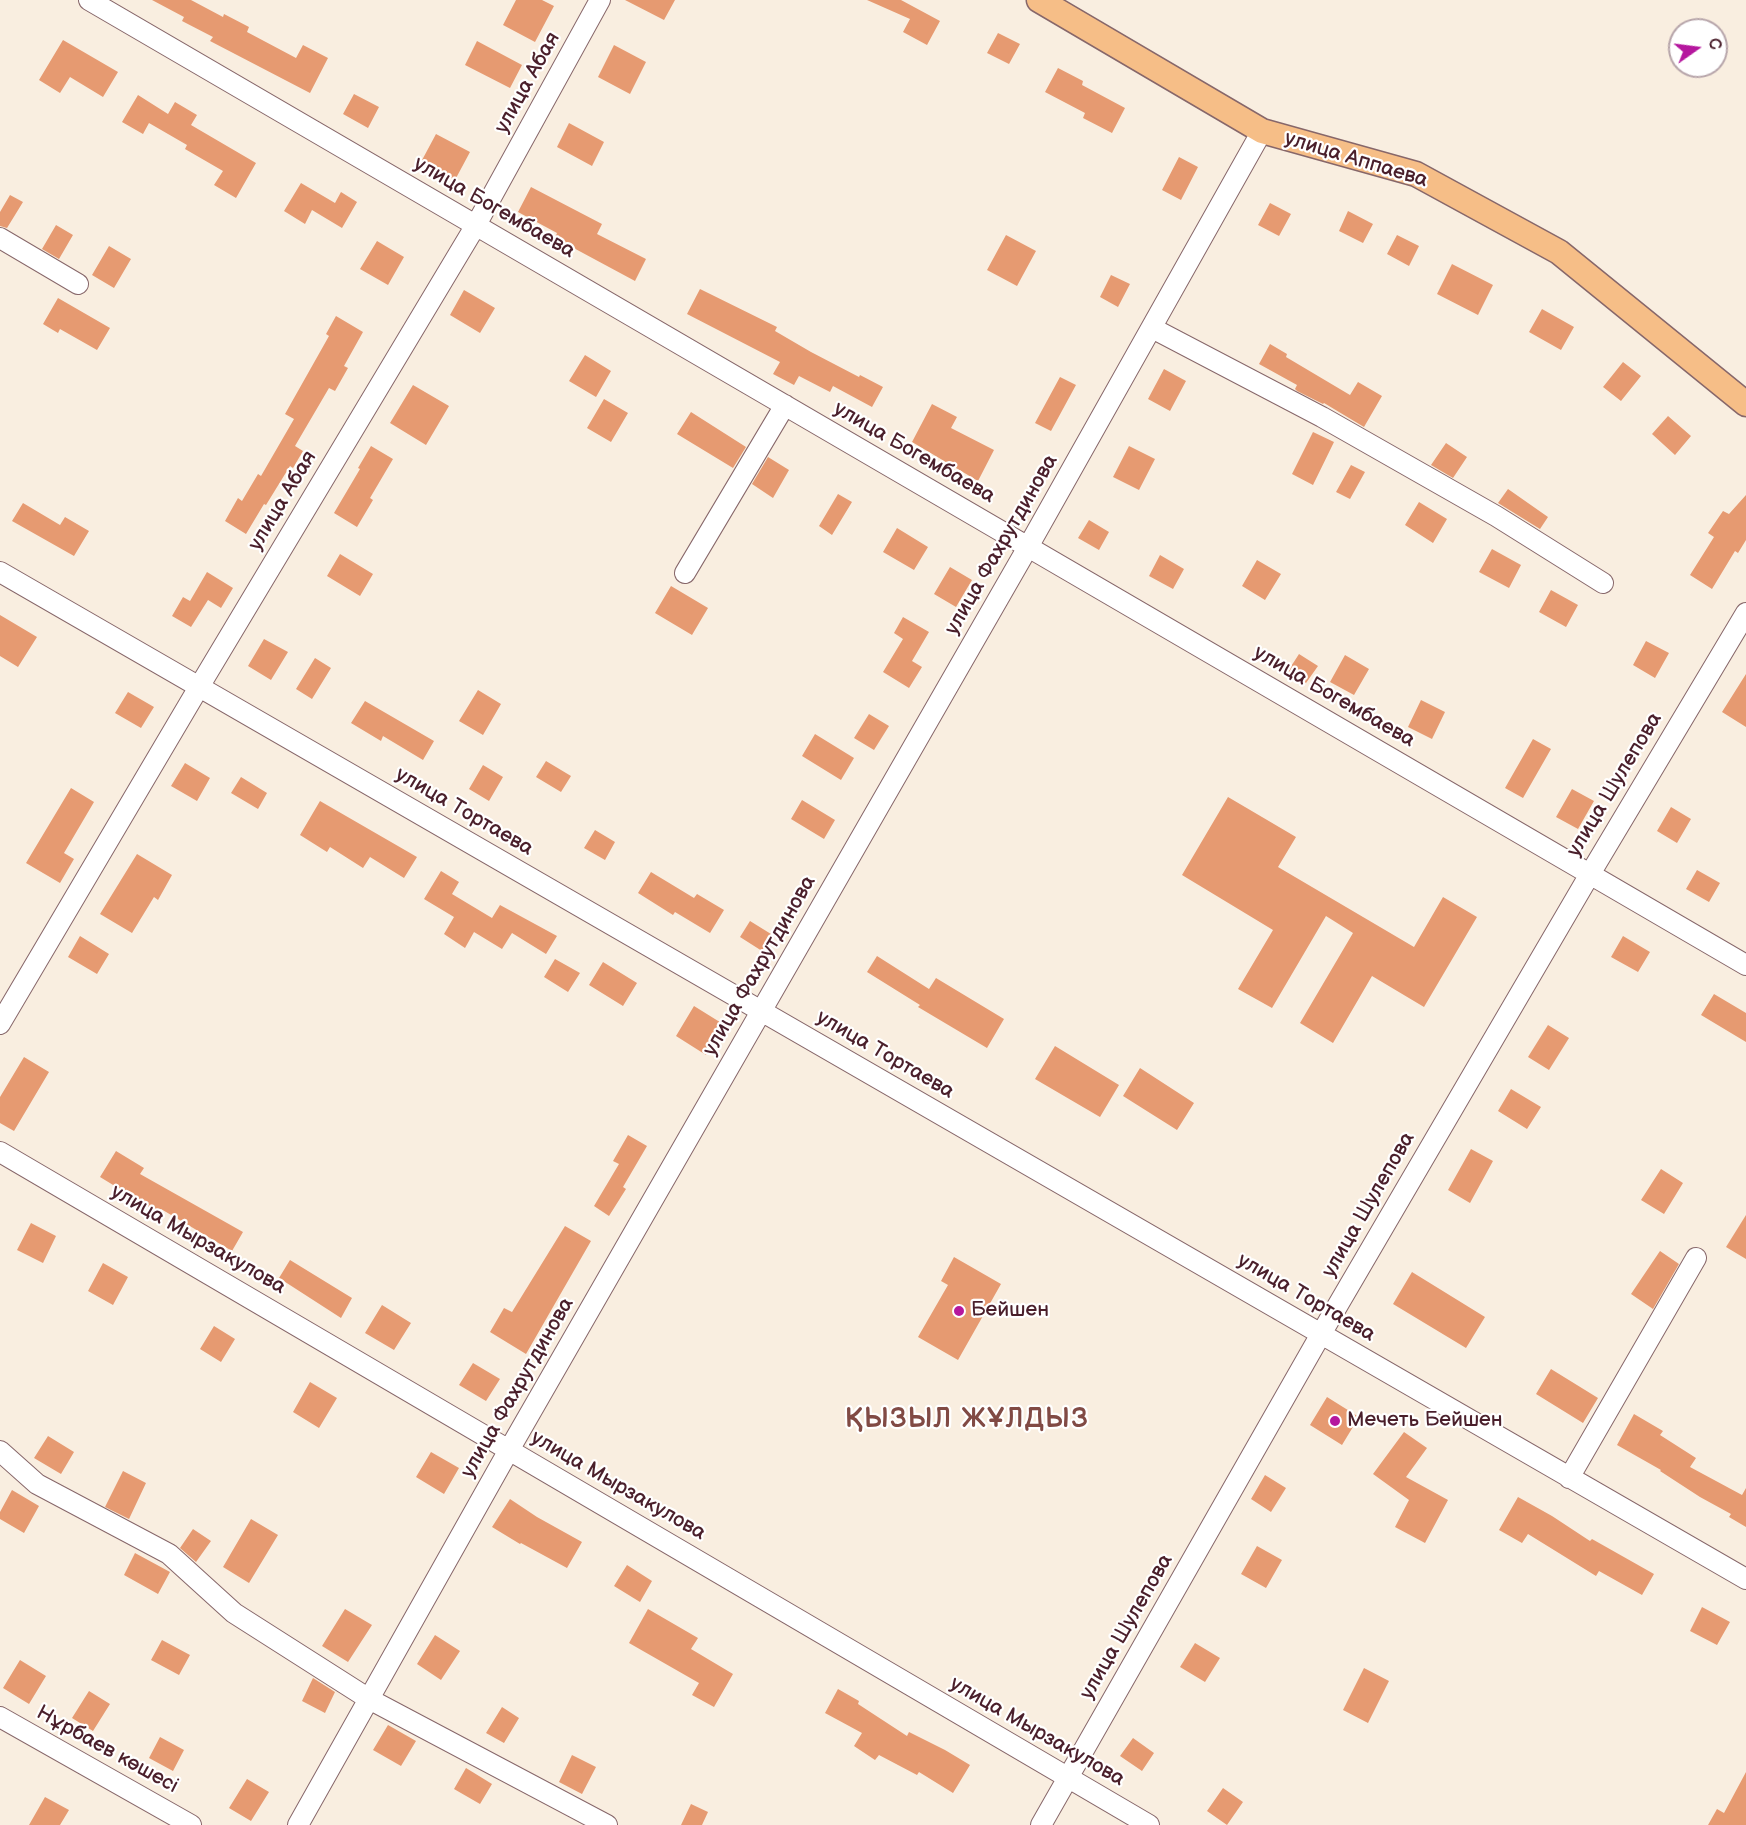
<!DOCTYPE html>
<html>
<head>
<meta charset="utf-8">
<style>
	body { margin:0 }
	#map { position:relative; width:1746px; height:1825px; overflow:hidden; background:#f9eee0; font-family:"Balsamiq Sans",sans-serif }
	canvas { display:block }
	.north { position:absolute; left:1668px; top:18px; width:60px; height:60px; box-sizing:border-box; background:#fff; border:2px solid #b7a5aa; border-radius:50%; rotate:76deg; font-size:16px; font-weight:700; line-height:24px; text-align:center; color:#4a1f2b }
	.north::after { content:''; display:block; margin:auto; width:21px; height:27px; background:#b5179e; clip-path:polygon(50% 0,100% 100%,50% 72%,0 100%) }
</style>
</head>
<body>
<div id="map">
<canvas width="1746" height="1825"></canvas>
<div class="north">С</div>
</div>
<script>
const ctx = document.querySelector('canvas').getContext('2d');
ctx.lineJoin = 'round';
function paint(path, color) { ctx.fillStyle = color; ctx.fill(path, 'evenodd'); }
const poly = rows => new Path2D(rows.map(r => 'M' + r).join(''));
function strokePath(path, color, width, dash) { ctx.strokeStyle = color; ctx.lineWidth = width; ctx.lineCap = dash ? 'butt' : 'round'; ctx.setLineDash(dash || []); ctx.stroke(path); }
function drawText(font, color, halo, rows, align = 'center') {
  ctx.font = font + ' "Balsamiq Sans",sans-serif'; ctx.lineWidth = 4.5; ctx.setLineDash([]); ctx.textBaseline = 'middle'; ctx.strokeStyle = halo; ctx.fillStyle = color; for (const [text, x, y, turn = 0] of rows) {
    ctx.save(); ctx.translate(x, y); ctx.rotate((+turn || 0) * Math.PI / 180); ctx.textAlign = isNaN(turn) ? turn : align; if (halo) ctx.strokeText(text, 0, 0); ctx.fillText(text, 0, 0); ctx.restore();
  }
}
const building = poly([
	[152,0,191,0,223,17,224,14,249,27,247,32,296,58,303,45,328,58,310,93,210,41,213,37,182,21,184,17],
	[516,0,542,0,554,6,535,42,503,25],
	[625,0,675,0,664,20],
	[867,0,901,0,940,21,927,45,903,32,910,19],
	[998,33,1020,44,1009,64,987,53],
	[63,40,118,72,103,97,70,77,60,93,39,80],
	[477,41,522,65,510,88,465,65],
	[614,45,646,62,630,94,598,77],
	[1058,68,1083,81,1082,85,1125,108,1112,133,1083,118,1085,113,1045,92],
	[354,94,379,107,368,128,343,114],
	[138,95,168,114,175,102,197,115,191,125,256,163,236,198,214,185,223,171,185,149,187,145,149,123,143,134,122,122],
	[569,123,604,142,592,166,557,147],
	[436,134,470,152,455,180,421,162],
	[1179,157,1198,167,1181,200,1162,190],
	[301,183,335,203,341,192,357,202,342,228,312,210,305,224,284,211],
	[531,187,602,224,597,234,646,259,635,281,555,238,557,233,518,212],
	[10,195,23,202,7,228,0,226,0,212],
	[1270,203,1291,214,1279,236,1258,225],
	[1348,211,1373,224,1363,243,1339,231],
	[56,225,73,235,59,259,42,249],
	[1006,235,1036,251,1017,286,987,270],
	[1397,235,1419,246,1409,266,1387,254],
	[377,241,404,257,388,285,360,269],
	[109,246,131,259,114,288,92,275],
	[1452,264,1493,285,1478,315,1437,294],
	[1111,275,1130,284,1118,307,1100,297],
	[700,289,777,327,775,331,811,352,859,377,860,375,883,387,872,407,833,386,830,392,799,376,794,385,773,374,780,362,687,314],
	[464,290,495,308,480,333,450,315],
	[58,298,110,328,97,350,60,329,58,333,43,324],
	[1542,309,1574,327,1561,350,1529,332],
	[336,316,363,332,344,366,348,368,335,391,329,388,295,446,303,451,293,468,290,466,266,505,264,504,246,534,225,521,238,498,242,501,258,474,261,476,294,419,285,414,329,336,326,334],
	[1270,344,1287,354,1286,357,1350,395,1358,382,1382,396,1364,427,1324,403,1323,404,1297,391,1295,389,1297,385,1259,364],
	[585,355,611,371,596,397,569,381],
	[1623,362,1641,376,1621,401,1603,387],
	[1164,369,1186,381,1170,411,1148,399],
	[1060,377,1076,385,1051,431,1035,423],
	[413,385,449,406,426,445,390,423],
	[604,399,628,413,611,442,587,428],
	[932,404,957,417,951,428,994,450,978,481,912,442],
	[691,412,746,447,733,468,677,434],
	[1668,416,1691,436,1675,455,1652,434],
	[1313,432,1334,442,1313,485,1292,474],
	[1446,443,1467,457,1453,478,1431,465],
	[371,446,393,459,370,498,373,500,357,527,334,513,360,469,358,468],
	[1129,446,1155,459,1139,490,1113,477],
	[768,457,789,470,773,498,752,484],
	[1351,465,1365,472,1350,499,1336,492],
	[1508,489,1548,517,1540,529,1498,503],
	[838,494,852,502,832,535,819,526],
	[1746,495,1746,540,1738,553,1735,551,1712,589,1690,575,1714,537,1708,533,1723,511,1729,514],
	[1419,502,1447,519,1433,543,1405,525],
	[23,503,60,525,65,517,89,531,74,556,12,521],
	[1089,520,1109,532,1099,550,1078,538],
	[897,528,928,547,914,570,883,552],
	[1492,549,1521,565,1509,588,1479,572],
	[340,554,373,574,360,596,327,576],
	[1160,555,1184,569,1173,589,1149,576],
	[1257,560,1281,574,1265,600,1242,586],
	[950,567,972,580,956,607,934,594],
	[207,572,233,588,221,608,208,600,191,627,172,616,183,597,190,601],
	[671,586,708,608,692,635,655,613],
	[1551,590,1578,605,1566,627,1539,612],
	[0,615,37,637,18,667,0,656],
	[903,617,929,632,912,661,922,667,909,688,883,672,903,639,894,633],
	[264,639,288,652,271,680,248,666],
	[1646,641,1669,653,1655,678,1633,665],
	[1299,654,1318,666,1306,683,1288,671],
	[1345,655,1369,669,1354,695,1330,682],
	[315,658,331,668,312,699,296,689],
	[1746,674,1746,727,1722,712],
	[478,690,501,704,483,735,459,721],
	[128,692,154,707,141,728,115,713],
	[1421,700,1445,712,1432,739,1408,727],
	[365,701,434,741,423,760,383,736,381,741,351,723],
	[869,714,889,726,874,750,854,738],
	[815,734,854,758,841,780,802,756],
	[1533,739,1551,749,1523,798,1505,788],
	[546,761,571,776,561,792,536,777],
	[185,763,210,778,197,801,171,786],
	[483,765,503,777,489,801,469,789],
	[241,777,267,793,258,809,231,793],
	[71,788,94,802,64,853,74,859,60,883,26,863],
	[1572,789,1594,801,1578,829,1556,817],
	[1228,797,1296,837,1278,867,1414,947,1443,897,1477,917,1424,1007,1372,976,1333,1043,1300,1023,1353,933,1326,916,1272,1008,1238,989,1273,930,1182,875],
	[802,800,835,820,824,839,791,819],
	[320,801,417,857,404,878,370,857,363,868,330,847,327,852,300,835],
	[1671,807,1691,819,1677,843,1657,831],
	[595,830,615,842,605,860,584,848],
	[137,854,172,875,158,900,154,897,132,933,100,914],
	[1697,870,1720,883,1709,902,1686,889],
	[441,871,459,882,452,894,492,918,500,905,557,936,546,954,512,933,502,949,474,932,465,948,444,934,454,917,424,899],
	[651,872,694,898,697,894,724,910,710,933,675,912,673,915,638,893],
	[750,921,771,934,762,951,740,937],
	[80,936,109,954,97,974,68,957],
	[1623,936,1650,952,1638,972,1611,957],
	[877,956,929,989,936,978,1004,1019,987,1048,918,1007,920,1005,867,972],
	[555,959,580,973,568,992,544,977],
	[603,962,637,983,623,1006,589,985],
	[1714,994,1746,1013,1746,1042,1701,1015],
	[694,1006,723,1024,706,1055,676,1036],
	[1548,1025,1569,1038,1549,1070,1528,1057],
	[1055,1046,1119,1085,1100,1117,1035,1079],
	[24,1057,49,1072,14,1131,0,1123,0,1097],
	[1140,1068,1194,1103,1177,1130,1123,1096],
	[1511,1089,1541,1107,1527,1129,1498,1111],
	[628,1135,647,1146,623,1187,626,1189,609,1216,594,1206,619,1164,613,1161],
	[1471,1149,1493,1161,1470,1203,1448,1190],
	[116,1151,144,1168,140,1174,243,1232,232,1251,161,1209,159,1213,100,1177],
	[1661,1169,1683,1183,1664,1214,1641,1200],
	[1746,1215,1746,1259,1726,1247],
	[31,1223,56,1236,43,1263,17,1250],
	[565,1226,591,1241,526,1354,490,1332,504,1308,512,1312],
	[1660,1251,1679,1264,1653,1309,1631,1294],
	[954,1257,1001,1284,958,1360,918,1337,948,1285,941,1281],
	[290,1260,352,1298,341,1318,279,1278],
	[103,1263,128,1277,113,1305,88,1291],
	[1412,1272,1485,1317,1466,1348,1393,1304],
	[382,1305,411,1323,394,1350,365,1333],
	[214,1326,235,1339,221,1362,200,1349],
	[473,1363,500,1379,486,1401,459,1385],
	[1551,1369,1598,1398,1583,1423,1536,1394],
	[310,1382,337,1398,319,1428,293,1412],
	[1327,1397,1359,1417,1342,1445,1310,1425],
	[1634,1414,1663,1431,1660,1435,1696,1458,1690,1467,1742,1495,1746,1488,1746,1527,1729,1517,1731,1514,1700,1497,1660,1471,1661,1470,1617,1445],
	[1404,1432,1427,1448,1406,1477,1448,1500,1425,1543,1395,1527,1409,1500,1373,1474],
	[48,1436,74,1452,61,1474,34,1458],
	[431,1452,459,1468,444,1494,416,1477],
	[123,1471,146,1483,129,1519,105,1507],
	[1265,1475,1286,1488,1271,1512,1251,1499],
	[12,1490,39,1506,24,1533,0,1519,0,1512],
	[1518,1497,1552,1516,1590,1541,1592,1539,1654,1574,1642,1595,1599,1571,1596,1576,1528,1534,1522,1543,1499,1530],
	[510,1499,537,1517,582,1542,567,1568,521,1543,520,1544,492,1527],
	[251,1519,278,1535,249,1583,223,1567],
	[193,1529,211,1541,196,1562,180,1548],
	[1257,1546,1282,1560,1266,1588,1241,1574],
	[135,1553,170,1572,158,1594,124,1575],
	[627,1565,652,1581,640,1602,614,1586],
	[1702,1607,1730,1622,1717,1645,1690,1631],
	[345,1609,372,1625,348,1662,322,1646],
	[648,1609,698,1638,691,1649,733,1674,714,1707,692,1695,699,1683,629,1643],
	[435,1635,460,1651,441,1680,417,1664],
	[162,1640,190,1655,179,1675,151,1660],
	[1195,1643,1220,1658,1205,1682,1180,1667],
	[20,1660,46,1676,29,1704,3,1688],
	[1364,1668,1389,1681,1368,1723,1343,1710],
	[313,1678,335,1692,325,1713,302,1701],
	[838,1689,859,1701,858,1704,907,1736,909,1732,945,1750,970,1765,953,1793,919,1772,917,1775,879,1755,875,1760,854,1746,862,1733,825,1713],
	[89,1691,110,1704,93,1731,72,1718],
	[502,1707,519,1718,504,1743,486,1733],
	[388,1725,416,1741,401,1766,373,1750],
	[160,1737,184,1750,173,1771,149,1758],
	[1133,1738,1154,1753,1142,1771,1120,1756],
	[572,1755,596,1767,582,1794,559,1782],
	[466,1768,492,1784,480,1804,454,1789],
	[1746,1772,1746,1825,1708,1825,1717,1809,1724,1813],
	[247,1779,269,1792,251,1821,229,1808],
	[1223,1788,1243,1802,1227,1825,1207,1811],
	[45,1797,69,1810,60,1825,29,1825],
	[691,1804,708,1812,702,1825,681,1825]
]);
const minor = poly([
	[89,0,1746,965],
	[0,238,78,284],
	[1152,328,1322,417,1496,516,1603,583],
	[0,572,1746,1579],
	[685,573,785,405],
	[0,1024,199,687,476,225,600,0],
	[0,1152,1149,1825],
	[0,1451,37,1484,169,1554,234,1613,369,1699,607,1825],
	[1569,1478,1696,1258],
	[0,1717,191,1825],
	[298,1825,509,1450,1028,547,1262,131],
	[1041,1825,1321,1334,1590,874,1746,613]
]);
const major = poly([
	[1039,0,1262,131,1416,174,1559,252,1746,404]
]);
const markers = [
	[959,1311,6,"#b5179e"],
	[1335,1421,6,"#b5179e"]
];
const streetNames = [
	["улица Абая",528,83,-61],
	["улица Аппаева",1356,160,17],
	["улица Богембаева",494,208,30],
	["улица Богембаева",914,453,30],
	["улица Абая",283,501,-59],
	["улица Фахрутдинова",1002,545,-60],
	["улица Богембаева",1334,697,30],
	["улица Шулепова",1615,785,-59],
	["улица Тортаева",464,812,30],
	["улица Фахрутдинова",760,966,-60],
	["улица Тортаева",885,1055,30],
	["улица Шулепова",1369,1205,-60],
	["улица Мырзакулова",198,1240,30],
	["улица Тортаева",1306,1298,30],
	["улица Фахрутдинова",518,1388,-60],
	["улица Мырзакулова",618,1486,30],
	["улица Шулепова",1127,1627,-60],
	["улица Мырзакулова",1037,1732,30],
	["Нұрбаев көшесі",107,1750,29]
];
const poiNames = [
	["Бейшен",971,1311],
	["Мечеть Бейшен",1347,1421]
];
const districtNames = [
	["ҚЫЗЫЛ ЖҰЛДЫЗ",967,1420]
];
paint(building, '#e69a71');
strokePath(minor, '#87676a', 22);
strokePath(major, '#87676a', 27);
strokePath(minor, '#fff', 20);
strokePath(major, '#f6be87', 24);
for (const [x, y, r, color] of markers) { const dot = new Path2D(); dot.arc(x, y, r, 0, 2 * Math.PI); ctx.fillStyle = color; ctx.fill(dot); strokePath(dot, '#fff', 2); }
drawText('21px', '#4a1f2b', '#fff', streetNames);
drawText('21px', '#4a1f2b', '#fff', poiNames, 'left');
ctx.letterSpacing = '1.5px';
drawText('bold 27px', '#814a44', '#fff', districtNames);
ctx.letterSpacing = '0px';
</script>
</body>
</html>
